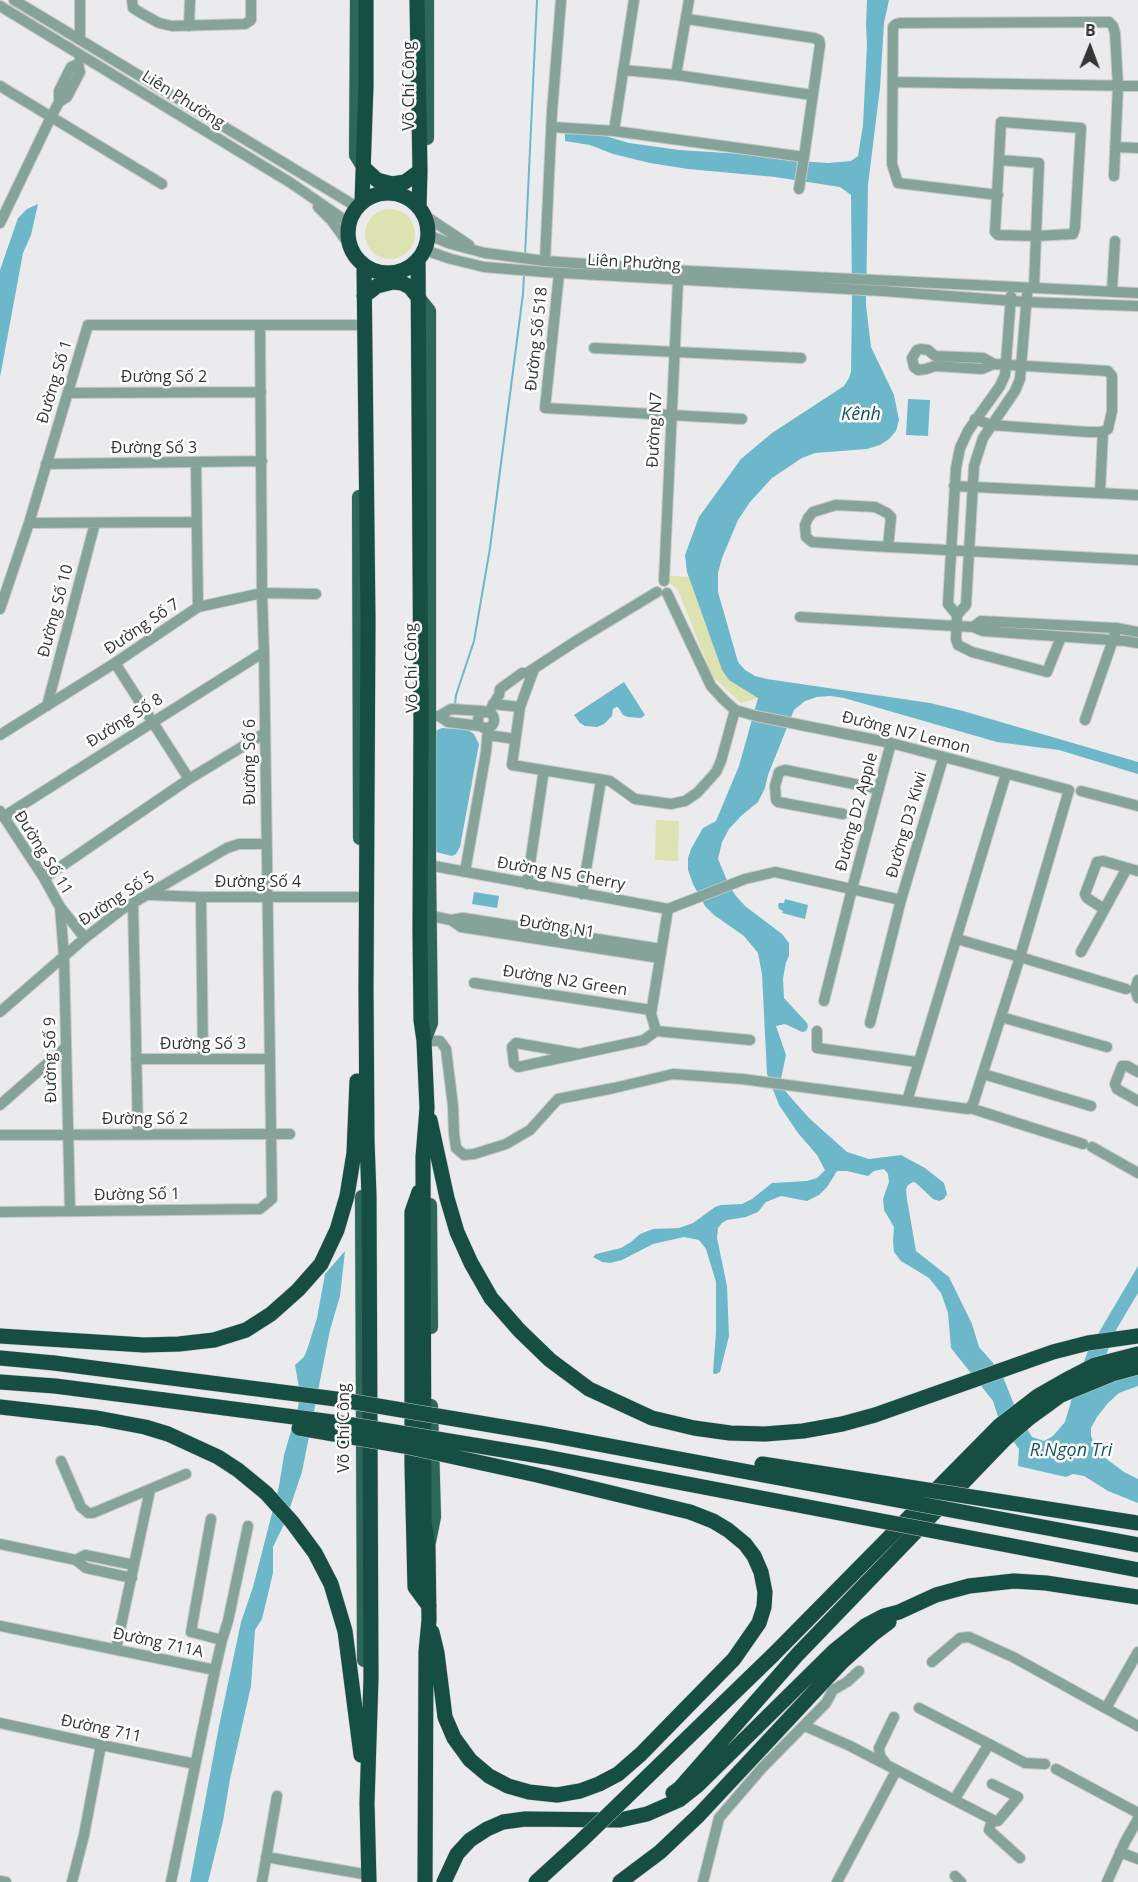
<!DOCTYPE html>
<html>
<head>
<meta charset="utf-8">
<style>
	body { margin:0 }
	#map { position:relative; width:1138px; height:1882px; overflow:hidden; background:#ebebed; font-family:"Open Sans",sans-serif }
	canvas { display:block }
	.north { position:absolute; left:1060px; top:18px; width:60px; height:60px; -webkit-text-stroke:4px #fff; paint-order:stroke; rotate:1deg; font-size:16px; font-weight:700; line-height:24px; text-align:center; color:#343535 }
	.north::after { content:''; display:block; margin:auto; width:21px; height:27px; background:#343535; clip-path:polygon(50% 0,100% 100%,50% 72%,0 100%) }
</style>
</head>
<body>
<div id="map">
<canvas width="1138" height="1882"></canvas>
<div class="north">B</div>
</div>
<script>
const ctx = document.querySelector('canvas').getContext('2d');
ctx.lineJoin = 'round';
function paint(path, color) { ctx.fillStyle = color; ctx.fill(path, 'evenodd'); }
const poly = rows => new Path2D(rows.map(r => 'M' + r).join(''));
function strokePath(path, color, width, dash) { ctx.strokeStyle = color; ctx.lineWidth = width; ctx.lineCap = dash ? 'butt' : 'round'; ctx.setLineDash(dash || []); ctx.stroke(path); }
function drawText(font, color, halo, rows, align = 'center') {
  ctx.font = font + ' "Open Sans",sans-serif'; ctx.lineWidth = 5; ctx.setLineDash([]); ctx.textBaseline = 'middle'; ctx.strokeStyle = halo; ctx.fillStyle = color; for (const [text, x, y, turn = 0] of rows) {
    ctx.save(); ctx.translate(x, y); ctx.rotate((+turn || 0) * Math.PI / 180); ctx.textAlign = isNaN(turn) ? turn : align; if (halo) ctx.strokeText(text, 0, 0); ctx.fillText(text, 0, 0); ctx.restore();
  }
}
const green = poly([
	'365 234a25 25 0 1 1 50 0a25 25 0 1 1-50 0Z',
	[660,575,689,577,722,670,758,698,741,703,712,676,678,590],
	[656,820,679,821,678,861,655,860]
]);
const water = poly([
	[867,0,889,0,884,23,880,88,868,185,866,305,871,347,894,395,899,420,896,431,889,439,880,445,867,449,815,453,802,458,772,478,750,502,738,520,722,558,718,573,718,592,738,662,745,670,755,676,767,679,930,703,963,711,1138,762,1138,774,1059,750,997,742,844,698,830,696,817,697,805,701,794,710,768,775,765,788,758,802,741,816,729,829,722,842,718,859,729,885,736,896,745,906,782,934,789,943,789,956,786,962,783,979,784,998,807,1023,808,1027,806,1031,802,1032,785,1024,776,1026,786,1055,781,1079,786,1092,809,1118,847,1152,869,1159,901,1155,925,1168,944,1183,947,1194,944,1199,939,1201,933,1199,916,1183,913,1182,908,1185,906,1189,907,1199,916,1251,949,1277,972,1324,979,1347,1001,1372,1017,1412,1032,1437,1044,1441,1053,1436,1065,1422,1078,1378,1088,1351,1138,1266,1138,1293,1116,1330,1106,1355,1138,1367,1138,1386,1119,1393,1108,1403,1097,1417,1091,1428,1091,1436,1095,1445,1104,1457,1124,1472,1138,1479,1138,1503,1108,1491,1084,1476,1073,1474,1066,1477,1018,1466,1019,1449,1000,1423,993,1401,951,1348,948,1313,941,1293,929,1278,901,1261,894,1252,893,1241,894,1227,884,1210,883,1199,889,1182,888,1174,884,1169,874,1171,868,1176,847,1171,837,1171,827,1187,819,1195,807,1201,781,1196,766,1202,758,1212,746,1217,727,1220,722,1223,718,1228,717,1238,727,1286,729,1336,720,1372,716,1374,714,1374,713,1372,716,1332,716,1282,706,1249,699,1240,684,1237,653,1244,622,1260,610,1263,602,1262,593,1257,596,1254,621,1248,631,1242,640,1234,653,1229,679,1228,693,1223,715,1207,721,1205,742,1204,752,1199,772,1183,807,1181,817,1178,825,1170,817,1155,798,1133,779,1105,767,1074,762,974,758,953,744,936,714,915,705,906,693,884,688,870,688,858,691,849,703,828,716,821,739,766,758,698,729,680,722,670,687,572,685,555,699,517,741,459,772,433,844,386,849,378,851,372,852,302,851,195,840,187,775,177,688,169,650,163,613,154,590,145,565,141,565,130,589,131,629,143,679,150,742,154,784,160,828,163,851,161,858,156,863,125,867,45,866,25],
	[38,204,31,235,23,253,0,377,0,270,18,218,27,209],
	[908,399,930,400,928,436,906,435],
	[624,682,645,715,641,718,628,717,623,715,618,707,616,707,613,709,612,716,604,724,597,727,585,726,580,723,574,715],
	[442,728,468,730,474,734,479,744,460,847,456,854,452,856,436,852,435,731],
	[474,892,499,896,497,908,472,904],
	[785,899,808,905,805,919,782,913,783,911,779,909,778,905,779,903,784,903],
	[345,1251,340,1296,330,1330,302,1472,285,1522,273,1547,273,1573,262,1619,255,1630,251,1686,230,1779,223,1821,208,1882,190,1882,219,1726,241,1622,253,1587,279,1486,284,1455,298,1407,300,1393,295,1365,304,1357,308,1347,317,1318,325,1274]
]);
const stream = poly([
	[525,256,537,0],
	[455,705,456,695,474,641,490,548,523,294,524,274]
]);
const minor = poly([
	[14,0,357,207],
	[132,0,133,8,141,13,159,23,172,26,245,24,251,20,251,0],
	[0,6,291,183,349,223],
	[189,26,190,0],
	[80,39,80,0],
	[623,70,676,75,812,95],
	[676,75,689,0],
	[893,82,1138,86],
	[0,86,162,184],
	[59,102,59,91,71,67,78,64,80,59],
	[551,127,614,131,804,157,820,45,819,40,814,38,687,19],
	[614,131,634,0],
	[1115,147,1138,148],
	[999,160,1039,163,1036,236,1073,234,1075,228,1081,128,1001,122,995,232,998,235,1036,236,1034,288],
	[799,189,804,157],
	[998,195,898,183,892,164,893,27,896,24,900,23,1109,22,1113,26,1115,33,1118,86,1114,176],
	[318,207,332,221,350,246],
	[424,215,469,245],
	[0,223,51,117,59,102,67,97,80,72,78,64],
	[428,235,451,244,485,253,545,261,690,271,1138,293],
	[425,250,451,259,484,267,545,272,883,291,1027,302,1138,306],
	[545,261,552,112,561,0],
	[559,274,545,408,742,419],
	[1112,291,1115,241],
	[1027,295,1020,379,1015,391,983,438,974,466,966,605,957,615,956,639,958,645,972,652,1047,672,1061,637],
	[594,348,801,358],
	[68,393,261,392],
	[975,419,991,425,1088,432,1102,432,1108,429,1112,411,1112,376,1108,371,994,364,983,358,935,356,928,350,921,349,917,350,912,358,914,367,918,370,926,369,935,366,982,369,994,364],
	[196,463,198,607],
	[46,464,262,461],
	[954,486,1138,495],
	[1100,493,1103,431],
	[29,523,196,522],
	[888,547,891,517,887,513,875,507,836,505,813,512,808,518,805,525,806,537,812,542,870,546,1138,560],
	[664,581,678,280],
	[0,609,29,523,88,325,364,325],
	[957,615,948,604,956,468,960,448,968,431,1000,386,1005,375,1011,296],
	[800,617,973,627,983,631,1126,641,1138,643],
	[973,627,981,621,1116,628,1138,632],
	[115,663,189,779],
	[493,704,520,707,512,765,610,781,635,799,671,804,685,801,697,793,716,772,721,761,735,710],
	[47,706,95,523],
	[520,707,534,669],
	'478 720a8 8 0 1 1 16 0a8 8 0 1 1-16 0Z',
	[489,712,499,695,500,689,522,673,527,673,576,641,657,592],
	[421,716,439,716,451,709,483,711],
	[439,716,448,722,480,726],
	[1085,720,1115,634],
	[0,735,115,663,198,607,262,593,316,594],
	[488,735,515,739],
	[1081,791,1138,806],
	[0,811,44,878,60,907,85,938],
	[843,814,778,802,776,800,775,786,779,772,785,770,879,789],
	[3,817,264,652],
	[423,864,668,909,745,879,775,872,901,900],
	[465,872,486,752,488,728],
	[44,878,189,779,265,733],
	[527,884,543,776],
	[582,894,600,786],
	[149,895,201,897,368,897],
	[201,897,203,1059],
	[133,903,138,1134],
	[60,907,64,956,70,1211],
	[1104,909,1087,898,1085,894,1097,862,1103,861,1138,871],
	[422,914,451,920,463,918,661,949],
	[451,920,461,927,660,958],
	[957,939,1020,957,1126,989],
	[1081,952,1127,868],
	[1138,980,1135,989,1138,998],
	[474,983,651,1010],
	[824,1001,852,889,891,743],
	[0,1012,85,938,121,910,227,848,239,844,266,844],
	[1001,1017,1107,1047],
	[870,1023,901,900,943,758],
	[656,1031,651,1014,668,909],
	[656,1031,750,1040],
	[817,1031,817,1048,917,1062],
	[424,1041,440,1041,446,1049,453,1106,454,1134,456,1148,464,1155,474,1154,506,1144,530,1130,558,1099,614,1088,673,1074,742,1079,968,1109,973,1104,1020,957,1069,790,891,743,756,716,735,710,723,699,711,686,667,593],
	[579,1054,516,1043,512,1047,514,1064,518,1067,579,1054,644,1040,656,1031],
	[136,1059,270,1059],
	[1138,1072,1127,1066,1122,1066,1115,1084,1117,1089,1138,1101],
	[983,1074,1091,1106],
	[907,1101,1006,774],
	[0,1105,66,1047],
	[970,1108,1083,1144],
	[0,1135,290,1134],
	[1092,1147,1138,1173],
	[0,1212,260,1209,272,1199,264,652,262,593,260,325],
	[61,1461,81,1507,88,1513,93,1513,186,1474],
	[211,1519,191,1632,222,1640,215,1670],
	[0,1544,76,1560,85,1555,134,1565],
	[76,1560,86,1568,132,1578],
	[0,1626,215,1670,171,1882],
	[222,1640,228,1621,248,1526],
	[116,1649,150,1490],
	[932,1662,960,1638,969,1637,1013,1657,1138,1726],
	[919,1708,989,1744,954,1800],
	[1106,1708,1138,1652],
	[0,1723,101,1745,195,1764],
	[805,1726,850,1746,995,1821,998,1821,1018,1797,992,1784],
	[989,1744,1025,1763,1045,1764],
	[887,1765,880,1756,879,1748,894,1717],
	[1056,1769,1138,1813],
	[992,1821,989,1830,1020,1858],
	[1120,1852,1138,1859],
	[266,1857,369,1875],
	[955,1876,961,1882],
	[0,1881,6,1882],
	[72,1882,84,1835,101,1745],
	[262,1882,277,1796],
	[703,1882,719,1818,762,1768,826,1703,833,1690,847,1682,859,1671],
	[837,1882,896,1771],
	[1107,1882,1125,1842,1138,1819]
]);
const major = poly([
	[357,0,356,155,364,168],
	[427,138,427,0],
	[418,297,429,311,429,865,431,1023,424,1041],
	[359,497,360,838],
	[362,1197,364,1660],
	[430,1205,431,1327],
	[429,1542,434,1517,431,1406]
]);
const highway = poly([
	[417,0,420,171,419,207],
	[364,168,377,180,392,184,405,182,420,171],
	'348 233a40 40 0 1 1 80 0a40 40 0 1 1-80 0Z',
	[362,202,366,85,366,0],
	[418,260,421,716,420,929,421,1020,424,1041,427,1108,423,1157,424,1522,428,1547,429,1620,426,1652,425,1882],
	[364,265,368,620,366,989,367,1141,369,1196,371,1678,367,1803,369,1882],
	[364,296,377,286,393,282,402,283,410,287,418,297],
	[430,1120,447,1198,457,1232,471,1263,491,1298,519,1330,550,1360,589,1389,652,1418,694,1428,730,1433,765,1434,803,1431,842,1424,875,1415,1053,1352,1088,1343,1138,1336],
	[419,1192,412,1212,412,1465,415,1587,429,1606],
	[0,1336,144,1345,179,1344,214,1340,246,1330,271,1314,298,1290,321,1264,337,1230,347,1196,354,1153,357,1081],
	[0,1358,54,1363],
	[0,1382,55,1386,164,1400],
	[0,1407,97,1418,145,1427,168,1434,218,1457,238,1470,266,1493,292,1522,315,1553,331,1584,345,1631,361,1755],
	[432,1632,437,1653,445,1717,454,1738,470,1760,489,1776,508,1786,529,1792,557,1795,580,1791,599,1784,618,1774,641,1754,734,1659,759,1623,764,1607,765,1592,761,1572,754,1556,745,1544,728,1530,713,1521,690,1512],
	[773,1655,999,1426,1038,1396,1066,1380,1095,1365,1138,1354],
	[673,1793,680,1788,797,1655,1005,1439,1028,1419,1061,1395,1112,1374,1138,1367],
	[444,1882,457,1854,470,1840,487,1829,503,1822,525,1819,620,1820,647,1814,679,1800,698,1785,834,1651,865,1626,884,1616,899,1612,936,1595,969,1586,1014,1581,1046,1583,1138,1597],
	[620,1882,660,1852,699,1815,842,1662,873,1634,889,1622]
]);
const highwayBridge = poly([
	[54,1363,336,1399,545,1434,1138,1545],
	[164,1400,340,1423,546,1457,1138,1570],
	[299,1428,404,1446,537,1475,690,1512],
	[762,1464,1138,1523],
	[536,1882,581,1841,773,1655]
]);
const streetNames = [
	["Võ Chí Công",409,86,-90],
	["Liên Phường",183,100,32],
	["Liên Phường",634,263,3],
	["Đường Số 518",537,339,-84],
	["Đường Số 2",164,377],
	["Đường Số 1",55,382,-73],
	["Đường N7",655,430,-87],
	["Đường Số 3",154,448],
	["Đường Số 10",56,611,-75],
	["Đường Số 7",142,627,-34],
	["Võ Chí Công",412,668,-91],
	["Đường Số 8",125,721,-32],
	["Đường N7 Lemon",906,733,14],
	["Đường Số 6",250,762,-90],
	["Đường D2 Apple",857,812,-75],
	["Đường D3 Kiwi",907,825,-74],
	["Đường Số 11",43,853,58],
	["Đường N5 Cherry",561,874,10],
	["Đường Số 4",258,882],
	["Đường Số 5",117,899,-33],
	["Đường N1",557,927,9],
	["Đường N2 Green",565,981,9],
	["Đường Số 3",203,1044],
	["Đường Số 9",51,1060,-91],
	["Đường Số 2",145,1119],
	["Đường Số 1",137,1195,-1],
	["Võ Chí Công",344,1428,-90],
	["Đường 711A",158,1643,12],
	["Đường 711",101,1729,12]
];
const waterNames = [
	["Kênh",861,415],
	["R.Ngọn Tri",1071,1451]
];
paint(green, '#dce3b1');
paint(water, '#6cb8ca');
strokePath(stream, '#6cb8ca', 2);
strokePath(minor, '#c6c7c8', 12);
strokePath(major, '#c6c7c8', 15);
strokePath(highway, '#c6c7c8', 16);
strokePath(minor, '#86a39a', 10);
strokePath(major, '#2c6757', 14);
strokePath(highway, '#164f41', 15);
strokePath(highwayBridge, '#c6c7c8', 16, []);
strokePath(highwayBridge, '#164f41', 15);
drawText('16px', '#343535', '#fff', streetNames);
drawText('italic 18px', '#145462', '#fff', waterNames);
</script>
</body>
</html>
